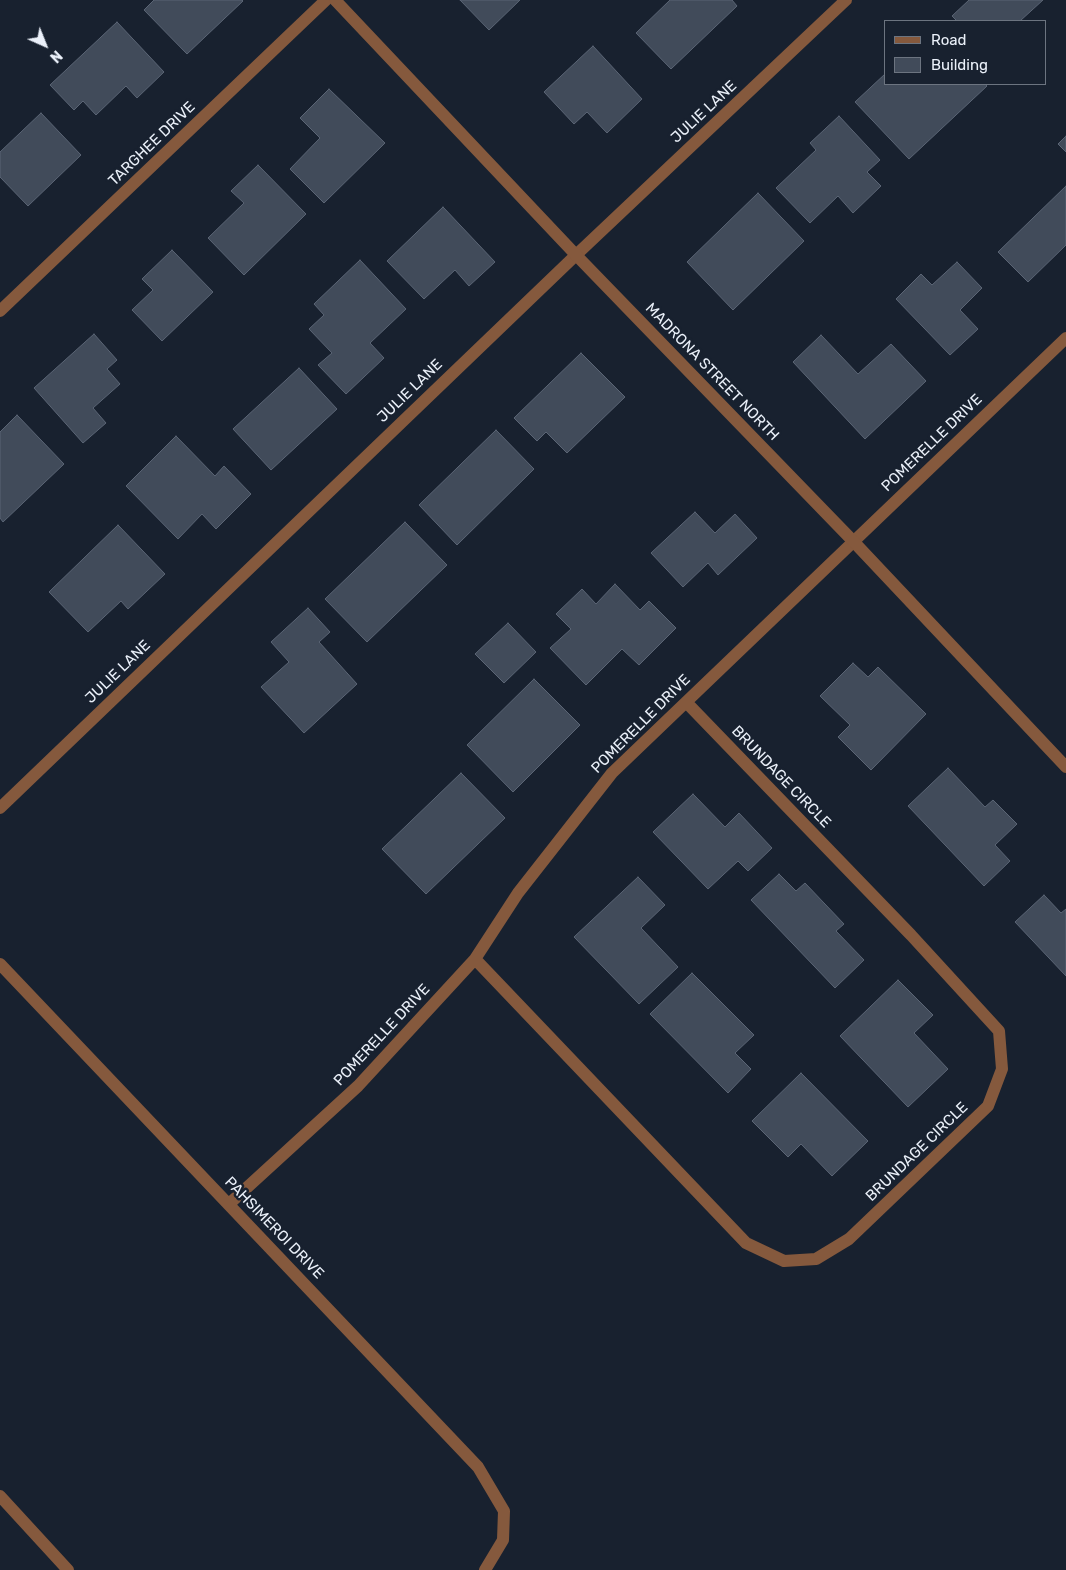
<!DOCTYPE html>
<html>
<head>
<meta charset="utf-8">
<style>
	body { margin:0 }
	#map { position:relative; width:1066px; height:1570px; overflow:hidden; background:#18212f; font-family:Rubik,sans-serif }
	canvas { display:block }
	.legend { position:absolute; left:884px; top:20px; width:162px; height:65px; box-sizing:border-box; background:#18212f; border:1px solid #6c7480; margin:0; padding:6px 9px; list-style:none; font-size:15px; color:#eaf0f9 }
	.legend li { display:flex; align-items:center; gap:10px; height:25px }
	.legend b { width:25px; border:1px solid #6c7480 }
	.north { position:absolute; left:20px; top:20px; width:50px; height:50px; -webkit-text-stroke:4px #18212f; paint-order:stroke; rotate:136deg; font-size:14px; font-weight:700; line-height:20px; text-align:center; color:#eaf0f9 }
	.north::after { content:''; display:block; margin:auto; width:18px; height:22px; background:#eaf0f9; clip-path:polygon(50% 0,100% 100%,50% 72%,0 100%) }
</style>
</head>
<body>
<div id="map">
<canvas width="1066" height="1570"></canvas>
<ul class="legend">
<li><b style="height:6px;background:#85593d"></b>Road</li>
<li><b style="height:14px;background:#414b5a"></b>Building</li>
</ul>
<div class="north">N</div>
</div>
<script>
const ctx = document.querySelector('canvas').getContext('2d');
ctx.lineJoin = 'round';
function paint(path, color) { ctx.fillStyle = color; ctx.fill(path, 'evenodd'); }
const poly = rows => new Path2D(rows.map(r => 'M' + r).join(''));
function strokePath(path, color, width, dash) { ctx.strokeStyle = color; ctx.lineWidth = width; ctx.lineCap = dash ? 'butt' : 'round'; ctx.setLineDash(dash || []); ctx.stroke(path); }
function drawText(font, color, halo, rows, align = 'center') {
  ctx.font = font + ' Rubik,sans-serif'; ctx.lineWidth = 5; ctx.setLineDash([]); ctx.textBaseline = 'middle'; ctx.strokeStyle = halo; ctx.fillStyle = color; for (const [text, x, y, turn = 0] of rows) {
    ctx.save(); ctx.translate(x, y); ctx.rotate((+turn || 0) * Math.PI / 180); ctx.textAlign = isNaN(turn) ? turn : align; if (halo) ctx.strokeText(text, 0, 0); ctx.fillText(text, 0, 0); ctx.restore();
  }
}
const building = poly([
	[154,0,242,0,243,1,187,54,144,10,154,0],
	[460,0,520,0,489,30,460,0],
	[670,0,732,0,737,6,671,69,636,33,670,0],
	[969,0,1043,0,1020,21,957,21,952,16,969,0],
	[117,22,164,72,137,98,126,86,96,115,83,101,74,110,50,85,117,22],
	[593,46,642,99,607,133,587,112,574,124,544,92,593,46],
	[885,74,885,84,985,84,987,86,909,159,855,102,885,74],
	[329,89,385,143,324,203,290,169,320,138,300,118,329,89],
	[41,113,81,155,28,206,0,177,0,152,41,113],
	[839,116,880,160,867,172,881,186,853,213,838,196,810,223,776,188,816,150,810,143,839,116],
	[1066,136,1066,152,1058,144,1066,136],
	[258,165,306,214,244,275,208,238,244,203,231,191,258,165],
	[1066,186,1066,245,1028,282,998,252,1066,186],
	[758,193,804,241,733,310,687,262,758,193],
	[443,207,495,262,469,286,455,270,424,299,387,261,443,207],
	[172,250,213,292,162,341,132,310,153,290,142,279,172,250],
	[360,260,406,309,370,343,384,358,346,394,318,365,332,353,309,329,324,315,314,304,360,260],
	[957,262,982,288,960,310,978,329,950,355,896,299,921,274,932,285,957,262],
	[94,334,117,360,107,369,120,384,93,408,106,423,83,443,34,388,94,334],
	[821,335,858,374,891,344,926,381,865,439,793,362,821,335],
	[581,353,625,397,567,453,546,432,537,441,514,418,581,353],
	[299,368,337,409,271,470,233,429,299,368],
	[17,415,64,464,3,522,0,518,0,432,17,415],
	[496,430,534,469,457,545,419,505,496,430],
	[176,436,215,476,224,466,251,494,216,529,202,514,178,539,126,486,176,436],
	[695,512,715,533,735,514,757,538,718,575,708,563,683,587,651,553,695,512],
	[405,522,447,565,367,642,325,599,405,522],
	[118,525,165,574,128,609,121,601,88,632,49,592,118,525],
	[615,584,640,610,649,601,676,628,639,665,622,649,586,685,550,648,571,629,556,614,582,589,596,604,615,584],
	[308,608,330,632,319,642,357,684,304,733,261,687,289,662,271,642,308,608],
	[508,623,536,652,504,683,475,654,508,623],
	[853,663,868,677,878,667,926,714,871,770,838,737,850,725,820,696,853,663],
	[534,679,580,725,513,792,467,745,534,679],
	[948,768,985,807,993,800,1017,824,995,845,1010,861,984,886,908,806,948,768],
	[461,773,505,818,426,894,382,849,461,773],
	[693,794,725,827,739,813,772,848,748,871,738,861,708,889,653,832,693,794],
	[779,874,796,891,805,883,844,924,836,931,864,960,835,988,751,900,779,874],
	[638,877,665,905,641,928,678,967,639,1004,574,937,638,877],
	[1044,895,1061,913,1066,909,1066,976,1015,922,1044,895],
	[692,973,754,1035,735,1053,751,1069,728,1093,650,1014,692,973],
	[898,980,933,1015,914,1033,948,1069,908,1107,840,1036,898,980],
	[801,1073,868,1141,832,1176,801,1144,788,1157,752,1121,801,1073]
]);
const minor = poly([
	[0,311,326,0],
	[0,808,576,255,846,0],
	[475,959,746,1243,784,1261,816,1259,849,1239,988,1106,1002,1069,999,1031,911,935,686,702],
	[0,964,478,1467,504,1511,503,1540,485,1570],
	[229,1204,358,1086,475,959,518,893,612,773,1066,338],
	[0,1496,68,1570]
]);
const tertiary = poly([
	[335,0,576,255,853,541,1066,767]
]);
const streetNames = [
	["JULIE LANE",704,112,-43],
	["TARGHEE DRIVE",152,144,-44],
	["MADRONA STREET NORTH",712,372,46],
	["JULIE LANE",410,391,-44],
	["POMERELLE DRIVE",932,443,-44],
	["JULIE LANE",118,672,-44],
	["POMERELLE DRIVE",641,724,-45],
	["BRUNDAGE CIRCLE",781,777,46],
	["POMERELLE DRIVE",382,1035,-47],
	["BRUNDAGE CIRCLE",917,1152,-44],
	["PAHSIMEROI DRIVE",274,1228,46]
];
paint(building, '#414b5a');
strokePath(building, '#5b6575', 1);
strokePath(minor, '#85593d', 12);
strokePath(tertiary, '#85593d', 12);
drawText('15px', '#eaf0f9', '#18212f', streetNames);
</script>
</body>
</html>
